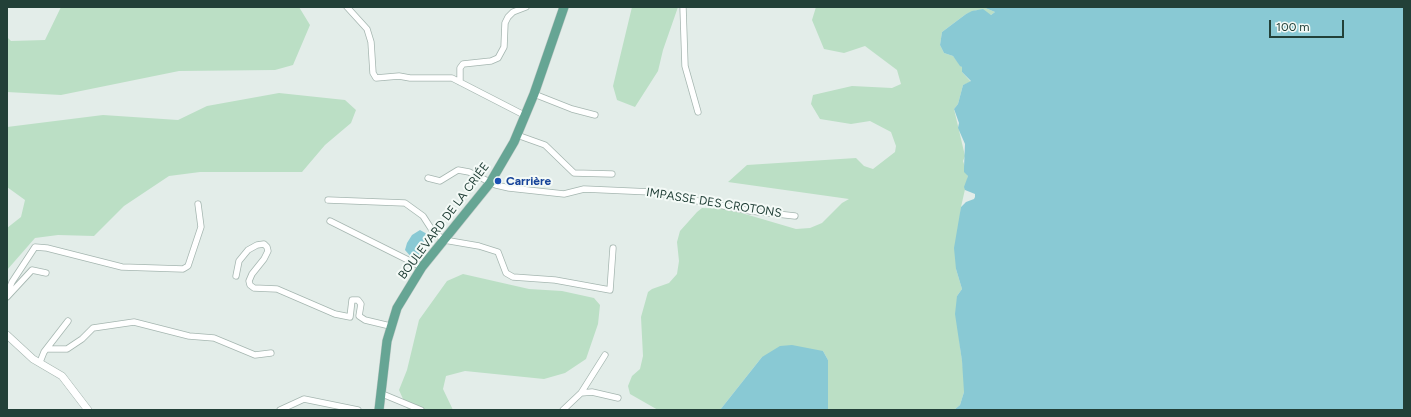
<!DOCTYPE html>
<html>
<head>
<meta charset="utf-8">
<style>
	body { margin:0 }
	#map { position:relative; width:1411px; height:417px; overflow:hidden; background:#e3ede9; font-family:Figtree,sans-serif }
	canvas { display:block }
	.frame { position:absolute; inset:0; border:8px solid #224038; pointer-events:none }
	.scale { position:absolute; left:1269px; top:20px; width:75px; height:18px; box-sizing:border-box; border:2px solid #224038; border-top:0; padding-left:5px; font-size:12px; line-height:14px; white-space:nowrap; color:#224038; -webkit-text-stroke:3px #f4faf7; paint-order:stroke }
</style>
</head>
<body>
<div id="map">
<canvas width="1411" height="417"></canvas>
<div class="frame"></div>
<div class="scale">100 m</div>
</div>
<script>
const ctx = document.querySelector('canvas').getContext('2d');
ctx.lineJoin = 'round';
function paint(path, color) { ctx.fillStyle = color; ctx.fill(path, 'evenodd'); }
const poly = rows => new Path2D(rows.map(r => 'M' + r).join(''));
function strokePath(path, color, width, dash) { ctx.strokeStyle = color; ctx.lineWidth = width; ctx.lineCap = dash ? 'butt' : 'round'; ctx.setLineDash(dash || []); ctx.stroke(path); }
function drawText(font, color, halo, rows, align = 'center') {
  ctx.font = font + ' Figtree,sans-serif'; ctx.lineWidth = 4; ctx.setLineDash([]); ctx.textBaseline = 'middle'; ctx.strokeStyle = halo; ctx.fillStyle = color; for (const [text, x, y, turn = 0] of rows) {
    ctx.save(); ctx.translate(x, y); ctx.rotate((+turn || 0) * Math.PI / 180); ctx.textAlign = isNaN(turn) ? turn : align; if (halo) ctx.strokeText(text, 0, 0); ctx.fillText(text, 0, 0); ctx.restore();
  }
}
const green = poly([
	[61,7,299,7,310,25,293,65,275,70,179,71,61,95,7,92,7,37,11,41,45,40],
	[632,7,678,7,663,50,658,71,635,107,617,100,613,86],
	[816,7,983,7,995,12,991,15,977,10,966,14,942,32,940,45,944,53,953,56,962,67,962,72,971,82,963,85,958,104,954,109,965,156,963,161,968,176,961,207,956,269,962,289,957,296,960,347,964,374,964,392,960,405,954,410,828,410,828,360,823,351,762,357,720,410,658,410,630,394,628,386,632,376,640,369,643,356,641,317,648,292,652,289,669,283,677,274,679,261,677,242,680,231,697,212,702,208,728,209,796,229,810,228,822,223,842,203,849,199,728,182,747,165,856,158,864,166,873,169,895,152,896,146,891,132,870,121,851,124,820,119,811,104,813,95,852,86,892,88,901,84,897,70,865,46,844,53,824,49,812,20],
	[279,93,345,100,356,110,351,123,325,145,302,172,200,172,169,176,124,206,94,236,58,235,35,238,7,270,7,228,21,217,25,200,7,187,7,127,103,115,178,120,207,106],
	[463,274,529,289,562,291,594,298,600,305,598,324,586,359,565,373,544,379,465,371,446,376,443,389,453,410,408,410,399,390,407,370,419,320,447,281]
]);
const water = poly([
	[983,7,1404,7,1404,410,954,410,960,405,964,392,962,361,955,314,957,296,962,289,956,269,954,248,961,207,966,202,974,199,975,197,975,194,965,190,964,187,968,176,964,172,964,168,965,144,958,128,959,123,954,109,958,104,963,85,971,81,962,72,962,67,960,66,953,56,944,53,940,45,942,32,966,14,972,11,983,9,991,15,995,12],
	[420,230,427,234,425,247,419,255,412,258,405,250,407,243,412,235],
	[792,345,823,351,828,360,828,410,720,410,762,357,780,346]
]);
const minor = poly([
	[347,7,367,29,371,42,373,73,376,78,399,76,410,78,452,78,526,116],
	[683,7,685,66,698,112],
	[460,82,460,68,463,64,491,61,498,58,504,47,505,23,508,17,513,12,526,7],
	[534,94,572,109,595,115],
	[517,135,545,145,574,173,612,174],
	[428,178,440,181,458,170,469,172,496,185,509,188,564,194,584,189,651,192,750,211,795,216],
	[328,200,405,203,423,216,432,230,444,240,479,246,498,252,506,273,513,277,555,280,610,290,613,248],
	[330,221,422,267],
	[236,276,239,261,248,250,257,245,264,244,267,247,268,251,264,259,252,274,249,281,250,285,254,288,277,289,335,314,350,317,352,300,358,300,361,304,359,316,365,320,390,326],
	[7,294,12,282,35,247,47,248,122,267,183,269,188,266,201,227,198,204],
	[7,297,32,270,46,273],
	[47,349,67,349,82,339,93,328,134,322,189,336,214,338,255,355,271,353],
	[40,362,44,352,68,321],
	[380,393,421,410],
	[581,393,605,355],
	[280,410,304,399,358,410],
	[563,410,581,393,592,392,618,398]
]);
const tertiary = poly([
	[7,335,33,359,62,376,88,410]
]);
const primary = poly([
	[379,410,387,341,397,308,422,267,490,183,514,142,534,94,564,7]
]);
const markers = [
	[498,181,4,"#1a4fb4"]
];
const transitNames = [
	["Carrière",506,181]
];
const streetNames = [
	["IMPASSE DES CROTONS",714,203,9],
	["BOULEVARD DE LA CRIÉE",444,221,-53]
];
paint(green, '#bbdfc5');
paint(water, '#89c9d4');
strokePath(minor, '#a5b6b0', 7);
strokePath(tertiary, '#a5b6b0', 8);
strokePath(primary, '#c1cac7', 10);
strokePath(minor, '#fff', 5.5);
strokePath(tertiary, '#fff', 7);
strokePath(primary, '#66a594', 9);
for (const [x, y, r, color] of markers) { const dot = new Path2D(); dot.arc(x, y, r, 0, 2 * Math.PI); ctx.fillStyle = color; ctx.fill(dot); strokePath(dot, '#f4faf7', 1.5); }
drawText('bold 12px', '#164399', '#f4faf7', transitNames, 'left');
drawText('12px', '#224038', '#f4faf7', streetNames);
</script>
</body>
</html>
